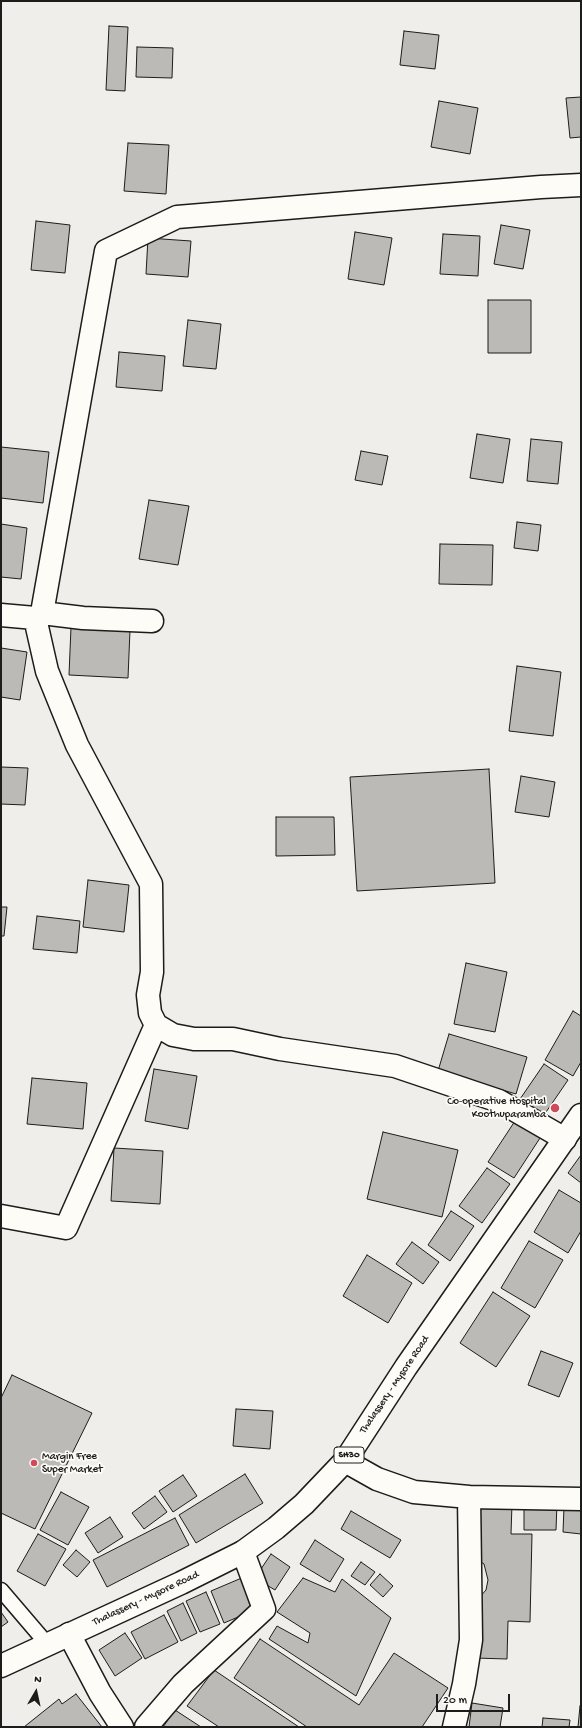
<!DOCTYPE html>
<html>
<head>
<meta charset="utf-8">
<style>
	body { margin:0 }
	#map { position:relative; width:582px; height:1728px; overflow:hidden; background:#f0eeea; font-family:"Gochi Hand",sans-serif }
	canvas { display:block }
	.frame { position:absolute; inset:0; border:2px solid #1c1c1c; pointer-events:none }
	.north { position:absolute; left:16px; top:1672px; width:40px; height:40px; -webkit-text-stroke:3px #fdfcf7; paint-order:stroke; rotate:9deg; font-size:11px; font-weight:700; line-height:16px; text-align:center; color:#1c1c1c }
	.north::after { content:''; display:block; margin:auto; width:14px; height:18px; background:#1c1c1c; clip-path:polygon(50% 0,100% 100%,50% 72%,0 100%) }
	.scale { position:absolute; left:436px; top:1694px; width:74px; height:18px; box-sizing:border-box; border:2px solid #1c1c1c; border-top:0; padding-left:5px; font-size:12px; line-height:14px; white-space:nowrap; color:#1c1c1c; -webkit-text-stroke:3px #fdfcf7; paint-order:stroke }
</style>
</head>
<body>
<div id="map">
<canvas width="582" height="1728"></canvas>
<div class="frame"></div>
<div class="north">N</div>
<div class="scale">20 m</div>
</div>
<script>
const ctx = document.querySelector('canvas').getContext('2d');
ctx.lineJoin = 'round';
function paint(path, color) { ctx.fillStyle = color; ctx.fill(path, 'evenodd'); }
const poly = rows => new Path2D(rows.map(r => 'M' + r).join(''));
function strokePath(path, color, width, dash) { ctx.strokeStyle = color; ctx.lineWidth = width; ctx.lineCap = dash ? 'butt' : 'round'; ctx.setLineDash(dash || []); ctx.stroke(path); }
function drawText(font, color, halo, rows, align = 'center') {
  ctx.font = font + ' "Gochi Hand",sans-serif'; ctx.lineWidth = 3.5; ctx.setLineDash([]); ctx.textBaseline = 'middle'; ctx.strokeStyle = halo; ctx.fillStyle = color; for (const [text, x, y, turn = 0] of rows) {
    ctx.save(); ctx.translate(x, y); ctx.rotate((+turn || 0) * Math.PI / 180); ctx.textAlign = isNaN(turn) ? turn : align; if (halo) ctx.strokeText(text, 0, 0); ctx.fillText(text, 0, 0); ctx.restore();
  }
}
const building = poly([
	[109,26,128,27,125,91,106,90,109,26],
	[404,31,439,35,435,69,400,65,404,31],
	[137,47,173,48,172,78,136,77,137,47],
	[581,97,581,137,570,138,566,98,581,97],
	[439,101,478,108,470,154,431,147,439,101],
	[128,143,169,145,166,194,124,191,128,143],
	[36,221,70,225,65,273,31,270,36,221],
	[501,225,530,230,523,269,494,264,501,225],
	[355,232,392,238,384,285,348,279,355,232],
	[443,234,480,236,478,276,440,274,443,234],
	[148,238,191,241,188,277,146,274,148,238],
	[488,300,531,300,531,353,488,353,488,300],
	[188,320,221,324,216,369,183,366,188,320],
	[119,352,165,356,162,391,116,387,119,352],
	[477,434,510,439,503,483,470,478,477,434],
	[531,439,562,442,558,484,527,481,531,439],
	[1,447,49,452,43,503,1,498,1,447],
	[361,451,388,456,382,485,355,480,361,451],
	[149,500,189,506,178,565,139,559,149,500],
	[517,522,541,525,538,551,514,548,517,522],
	[1,524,27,528,21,579,1,577,1,524],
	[440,544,493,545,492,585,439,584,440,544],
	[71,627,130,630,128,678,69,675,71,627],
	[1,648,27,652,20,700,1,697,1,648],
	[517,666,561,672,553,736,509,731,517,666],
	[1,767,28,768,25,805,1,804,1,767],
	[489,769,495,883,357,891,350,777,489,769],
	[521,776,555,782,549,817,515,812,521,776],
	[276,817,334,817,335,855,276,856,276,817],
	[88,880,129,885,124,932,83,927,88,880],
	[1,907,7,907,4,936,1,936,1,907],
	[37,916,80,921,77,953,33,949,37,916],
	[466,963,507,972,495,1032,454,1024,466,963],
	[573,1011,581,1016,581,1062,573,1076,545,1060,573,1011],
	[449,1034,527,1057,516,1094,438,1071,449,1034],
	[544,1064,568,1080,542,1118,518,1102,544,1064],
	[154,1069,197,1076,188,1129,145,1121,154,1069],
	[32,1078,87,1083,83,1129,27,1124,32,1078],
	[515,1121,540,1138,514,1178,488,1162,515,1121],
	[383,1132,458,1150,442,1217,367,1199,383,1132],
	[114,1148,163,1151,160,1204,111,1201,114,1148],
	[581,1155,581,1183,568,1173,581,1155],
	[487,1168,510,1184,482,1223,459,1206,487,1168],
	[559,1190,581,1203,581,1231,568,1253,534,1232,559,1190],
	[451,1211,474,1226,450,1261,428,1245,451,1211],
	[529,1241,563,1260,535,1308,501,1288,529,1241],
	[412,1242,439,1262,423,1284,396,1264,412,1242],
	[367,1255,412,1283,388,1323,343,1296,367,1255],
	[493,1292,530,1316,496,1367,460,1343,493,1292],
	[541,1351,573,1363,559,1397,528,1385,541,1351],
	[12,1375,92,1413,35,1529,1,1513,1,1398,12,1375],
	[236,1409,273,1411,270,1449,233,1446,236,1409],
	[245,1474,263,1503,196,1543,179,1515,245,1474],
	[183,1475,197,1496,173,1512,159,1491,183,1475],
	[61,1492,89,1507,68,1545,40,1530,61,1492],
	[155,1496,167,1512,144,1529,132,1513,155,1496],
	[524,1502,557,1503,556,1530,524,1530,524,1502],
	[480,1503,512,1504,511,1534,532,1534,530,1622,508,1621,507,1659,475,1658,478,1599,486,1590,488,1580,484,1564,478,1560,480,1503],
	[564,1507,581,1508,581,1534,563,1532,564,1507],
	[351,1511,401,1540,390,1558,341,1529,351,1511],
	[110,1517,123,1537,98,1553,85,1533,110,1517],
	[175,1518,189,1545,107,1587,93,1560,175,1518],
	[38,1534,66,1549,45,1586,17,1571,38,1534],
	[315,1540,344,1559,330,1582,300,1564,315,1540],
	[76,1550,90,1562,77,1577,63,1565,76,1550],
	[271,1554,290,1567,275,1590,255,1578,271,1554],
	[361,1562,375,1572,365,1585,351,1576,361,1562],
	[380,1574,393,1586,383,1597,370,1585,380,1574],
	[244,1577,257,1609,224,1623,211,1591,244,1577],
	[303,1578,335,1592,342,1579,391,1618,356,1696,269,1639,277,1626,308,1643,310,1633,277,1612,303,1578],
	[206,1592,220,1624,200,1632,186,1601,206,1592],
	[183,1603,197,1633,181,1641,167,1611,183,1603],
	[1,1612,8,1622,1,1627,1,1612],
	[164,1615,178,1642,145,1659,131,1632,164,1615],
	[125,1633,142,1658,115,1676,99,1650,125,1633],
	[260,1639,359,1705,394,1653,448,1688,422,1727,307,1727,234,1678,260,1639],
	[214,1670,299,1727,219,1727,187,1706,214,1670],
	[76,1694,102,1727,24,1727,59,1699,62,1704,76,1694],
	[472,1703,503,1708,500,1727,469,1727,472,1703],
	[580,1706,581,1706,581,1727,578,1727,580,1706],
	[175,1710,201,1727,163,1727,175,1710],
	[543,1718,570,1720,569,1727,542,1727,543,1718]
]);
const lane = poly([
	[1,1590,48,1645]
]);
const street = poly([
	[42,613,106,251,177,217,541,187,581,185],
	[1,615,35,618,42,613,83,618,152,621],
	[35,618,47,671,77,745,151,884,152,972,148,995,150,1013,156,1025,173,1035,194,1039,233,1039,280,1049,395,1066,499,1101,565,1139],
	[1,1216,66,1228,156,1025],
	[345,1461,377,1479,414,1492,469,1497,471,1640,464,1684,454,1727],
	[469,1497,581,1499],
	[69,1634,100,1693,122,1727],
	[146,1727,183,1684,264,1609,243,1552]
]);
const primary = poly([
	[1,1666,181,1583,243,1552,276,1528,304,1504,345,1461,406,1367,581,1115]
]);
const markers = [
	[555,1108,5,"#d1495b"],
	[34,1463,4,"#d1495b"]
];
const shields = [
	[349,1455,30]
];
const shieldNames = [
	["SH30",349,1455]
];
const poiNames = [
	["Co-operative Hospital",546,1102],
	["Koothuparamba",546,1115],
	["Margin Free",42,1457,"left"],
	["Super Market",42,1470,"left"]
];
const streetNames = [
	["Thalassery - Mysore Road",395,1385,-56],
	["Thalassery - Mysore Road",146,1599,-25]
];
paint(building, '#bbbab6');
strokePath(building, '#1c1c1c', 1);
strokePath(lane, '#1c1c1c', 17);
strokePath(street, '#1c1c1c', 25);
strokePath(primary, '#1c1c1c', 25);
strokePath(lane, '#fdfcf7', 14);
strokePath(street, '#fdfcf7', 22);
strokePath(primary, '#fdfcf7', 22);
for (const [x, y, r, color] of markers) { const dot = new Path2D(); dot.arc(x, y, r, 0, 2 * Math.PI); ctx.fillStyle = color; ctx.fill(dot); strokePath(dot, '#fdfcf7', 1.5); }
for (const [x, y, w] of shields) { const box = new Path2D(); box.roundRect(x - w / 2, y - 8, w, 16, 3); ctx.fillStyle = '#fdfcf7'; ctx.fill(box); strokePath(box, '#1c1c1c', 1); }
drawText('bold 10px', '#1c1c1c', null, shieldNames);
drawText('11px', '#1c1c1c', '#fdfcf7', poiNames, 'right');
drawText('11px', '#1c1c1c', '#fdfcf7', streetNames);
</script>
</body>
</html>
